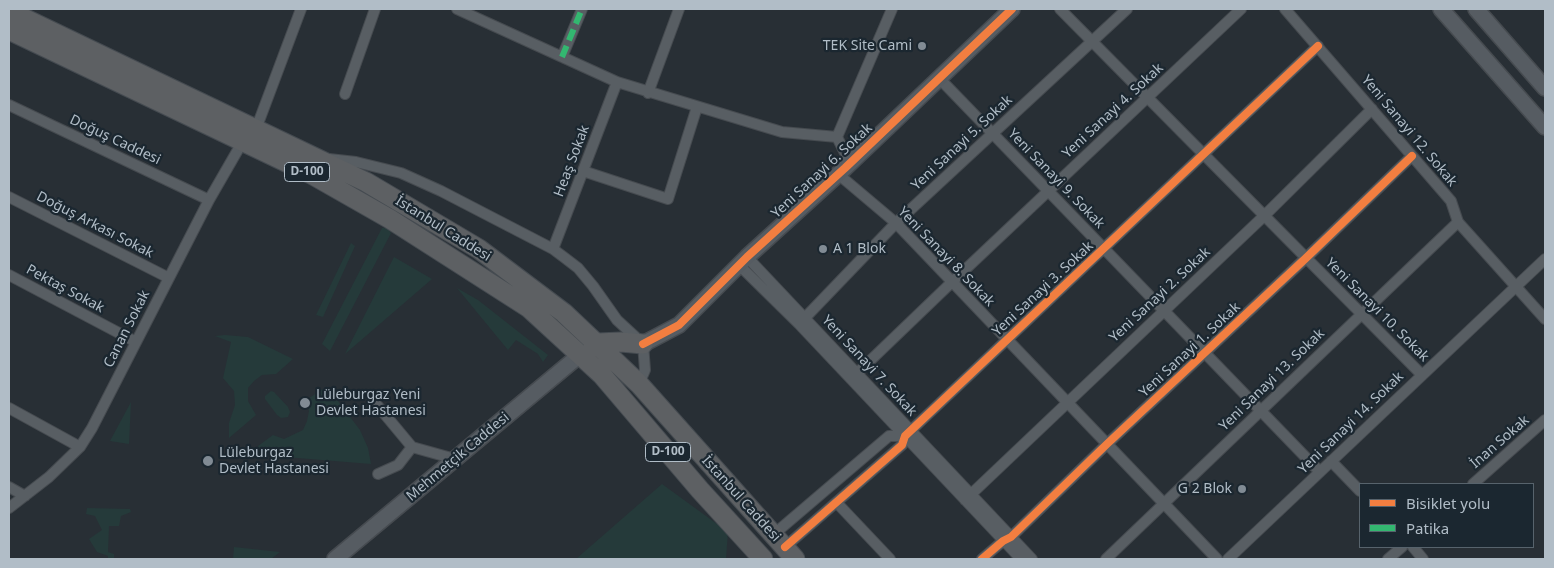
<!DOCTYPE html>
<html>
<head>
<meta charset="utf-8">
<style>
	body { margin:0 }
	#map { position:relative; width:1554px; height:568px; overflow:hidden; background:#282f35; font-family:"Noto Sans",sans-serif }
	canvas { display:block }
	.frame { position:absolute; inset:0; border:10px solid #b1bdc7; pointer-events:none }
	.legend { position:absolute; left:1359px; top:483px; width:175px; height:65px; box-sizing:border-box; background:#1b2730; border:1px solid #57636c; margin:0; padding:6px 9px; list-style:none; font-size:15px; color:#b1bdc7 }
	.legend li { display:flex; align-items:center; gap:10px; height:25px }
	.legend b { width:25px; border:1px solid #57636c }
</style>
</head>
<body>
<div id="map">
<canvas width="1554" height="568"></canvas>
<div class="frame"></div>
<ul class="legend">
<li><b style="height:6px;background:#f27e40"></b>Bisiklet yolu</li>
<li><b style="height:6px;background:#33b770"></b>Patika</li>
</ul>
</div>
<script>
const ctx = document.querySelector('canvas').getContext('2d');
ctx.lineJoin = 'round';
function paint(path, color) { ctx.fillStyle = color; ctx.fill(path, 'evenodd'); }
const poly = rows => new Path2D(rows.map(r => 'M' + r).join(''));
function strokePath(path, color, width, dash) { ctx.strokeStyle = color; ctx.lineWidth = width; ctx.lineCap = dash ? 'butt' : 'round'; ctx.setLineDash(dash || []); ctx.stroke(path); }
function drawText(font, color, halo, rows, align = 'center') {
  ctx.font = font + ' "Noto Sans",sans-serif'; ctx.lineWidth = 4.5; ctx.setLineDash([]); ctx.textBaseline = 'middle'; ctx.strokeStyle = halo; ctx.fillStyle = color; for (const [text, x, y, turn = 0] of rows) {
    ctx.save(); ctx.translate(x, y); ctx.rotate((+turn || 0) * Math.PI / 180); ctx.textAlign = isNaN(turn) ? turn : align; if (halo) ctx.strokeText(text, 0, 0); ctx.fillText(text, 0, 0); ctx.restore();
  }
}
const green = poly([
	[382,228,387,228,391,233,330,351,322,344],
	[351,243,355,246,323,317,316,315],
	[394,257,432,279,345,354],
	[457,288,478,300,548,355,543,362,538,354,516,340,508,350],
	[225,335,248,337,293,359,276,374,262,375,254,381,248,388,248,401,256,415,229,438,229,423,235,405,234,391,223,378,231,342,215,336],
	[323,389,338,401,360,430,368,448,371,464,261,455,258,446,273,435,284,439,303,430,307,421,309,411,306,400],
	[271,391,274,392,288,407,290,412,288,417,281,418,277,415,265,399,265,396],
	[131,402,129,444,110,441],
	[662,484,728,532,726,559,576,559],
	[87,508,130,509,131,512,121,516,119,526,109,526,108,552,114,554,114,559,108,559,108,556,97,552,89,539,102,530,95,516,86,514],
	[234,547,280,552,271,559,233,559]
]);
const street = poly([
	[457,9,617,82,782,132,837,137,850,163],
	[1060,9,1422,375],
	[1285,9,1451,201,1458,222,1545,319],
	[562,57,582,9],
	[939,78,1320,472],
	[648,93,679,9],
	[345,94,375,9],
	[9,105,209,200],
	[256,129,301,9],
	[837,137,892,9],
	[329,159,356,162,401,173,441,191,553,249,565,258,578,268,593,286,617,320,643,344,645,370,639,384],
	[583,171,668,199,697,107],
	[838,174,896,223,1217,559],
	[9,197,169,278],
	[553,249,617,82],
	[747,257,1032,559],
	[739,265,799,324,1021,559],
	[9,275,136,342],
	[799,324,896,223,1127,9],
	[851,379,952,282,1241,9],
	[372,399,412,447,455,459],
	[9,408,80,447],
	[1331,461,1360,491],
	[378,474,398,465,412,447],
	[1473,484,1545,420],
	[9,487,25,496],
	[965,500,1264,216,1372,109],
	[837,503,890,559],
	[9,508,49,477,80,447,92,428,209,200,243,141],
	[773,535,889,436,905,436],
	[785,547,902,445,905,436,1318,46],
	[1413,547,1423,559],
	[982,559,1003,541,1011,537,1107,444,1306,258,1412,156],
	[1106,559,1458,222],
	[1228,559,1545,259],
	[1388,559,1402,547]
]);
const secondary = poly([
	[1441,9,1545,127],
	[1476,9,1545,88],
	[643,344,679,325,747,257,845,168,1012,9],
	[335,559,581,354]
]);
const highway = poly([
	[9,11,366,182,479,249,564,313,639,384,795,559],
	[9,30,311,174,390,219,529,308,602,375,700,490,763,559],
	[593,347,598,343,621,342,643,344]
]);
const quiet = poly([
	[562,57,582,9]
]);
const cycleway = poly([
	[643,344,679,325,747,257,845,168,1012,9],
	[785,547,902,445,905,436,1318,46],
	[982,559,1003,541,1011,537,1107,444,1306,258,1412,156]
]);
const markers = [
	[922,46,5,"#818b94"],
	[823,249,5,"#818b94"],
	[305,403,6,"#818b94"],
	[208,461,6,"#818b94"],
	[1242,489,5,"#818b94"]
];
const shields = [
	[307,172,45],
	[668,452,45]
];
const shieldNames = [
	["D-100",307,172],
	["D-100",668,452]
];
const poiNames = [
	["TEK Site Cami",912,46,"right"],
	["A 1 Blok",833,249],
	["Lüleburgaz Yeni",316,395],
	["Devlet Hastanesi",316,411],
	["Lüleburgaz",219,453],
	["Devlet Hastanesi",219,469],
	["G 2 Blok",1232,489,"right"]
];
const streetNames = [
	["Yeni Sanayi 4. Sokak",1113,111,-43],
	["Yeni Sanayi 12. Sokak",1409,131,50],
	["Doğuş Caddesi",115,140,25],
	["Yeni Sanayi 5. Sokak",962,143,-43],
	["Heaş Sokak",572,161,-69],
	["Yeni Sanayi 6. Sokak",822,171,-43],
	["Yeni Sanayi 9. Sokak",1056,179,46],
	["Doğuş Arkası Sokak",95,225,27],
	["İstanbul Caddesi",443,229,32],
	["Yeni Sanayi 8. Sokak",946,257,46],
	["Pektaş Sokak",65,289,28],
	["Yeni Sanayi 3. Sokak",1043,289,-43],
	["Yeni Sanayi 2. Sokak",1160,295,-43],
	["Yeni Sanayi 10. Sokak",1377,310,45],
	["Canan Sokak",127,329,-63],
	["Yeni Sanayi 1. Sokak",1190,350,-43],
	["Yeni Sanayi 7. Sokak",869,366,47],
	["Yeni Sanayi 13. Sokak",1272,380,-44],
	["Yeni Sanayi 14. Sokak",1351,423,-44],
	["İnan Sokak",1500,442,-41],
	["Mehmetçik Caddesi",458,457,-40],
	["İstanbul Caddesi",741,499,48]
];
paint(green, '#253a3a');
strokePath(street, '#464b50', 12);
strokePath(secondary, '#464b50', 18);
strokePath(highway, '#454b51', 21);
strokePath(street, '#585e63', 10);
strokePath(secondary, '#565c62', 15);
strokePath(highway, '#5d6063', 19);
strokePath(quiet, '#33b770', 6, [12, 6]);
strokePath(cycleway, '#f27e40', 8);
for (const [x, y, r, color] of markers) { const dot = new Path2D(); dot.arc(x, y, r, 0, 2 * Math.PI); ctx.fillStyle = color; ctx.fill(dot); strokePath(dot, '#1b2730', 2); }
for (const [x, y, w] of shields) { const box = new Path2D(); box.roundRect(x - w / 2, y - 9.5, w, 19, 4); ctx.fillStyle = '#1b2730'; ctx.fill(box); strokePath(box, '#b1bdc7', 1); }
drawText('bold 12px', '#b1bdc7', null, shieldNames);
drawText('14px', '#b1bdc7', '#1b2730', poiNames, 'left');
drawText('14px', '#b1bdc7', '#1b2730', streetNames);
</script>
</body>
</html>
